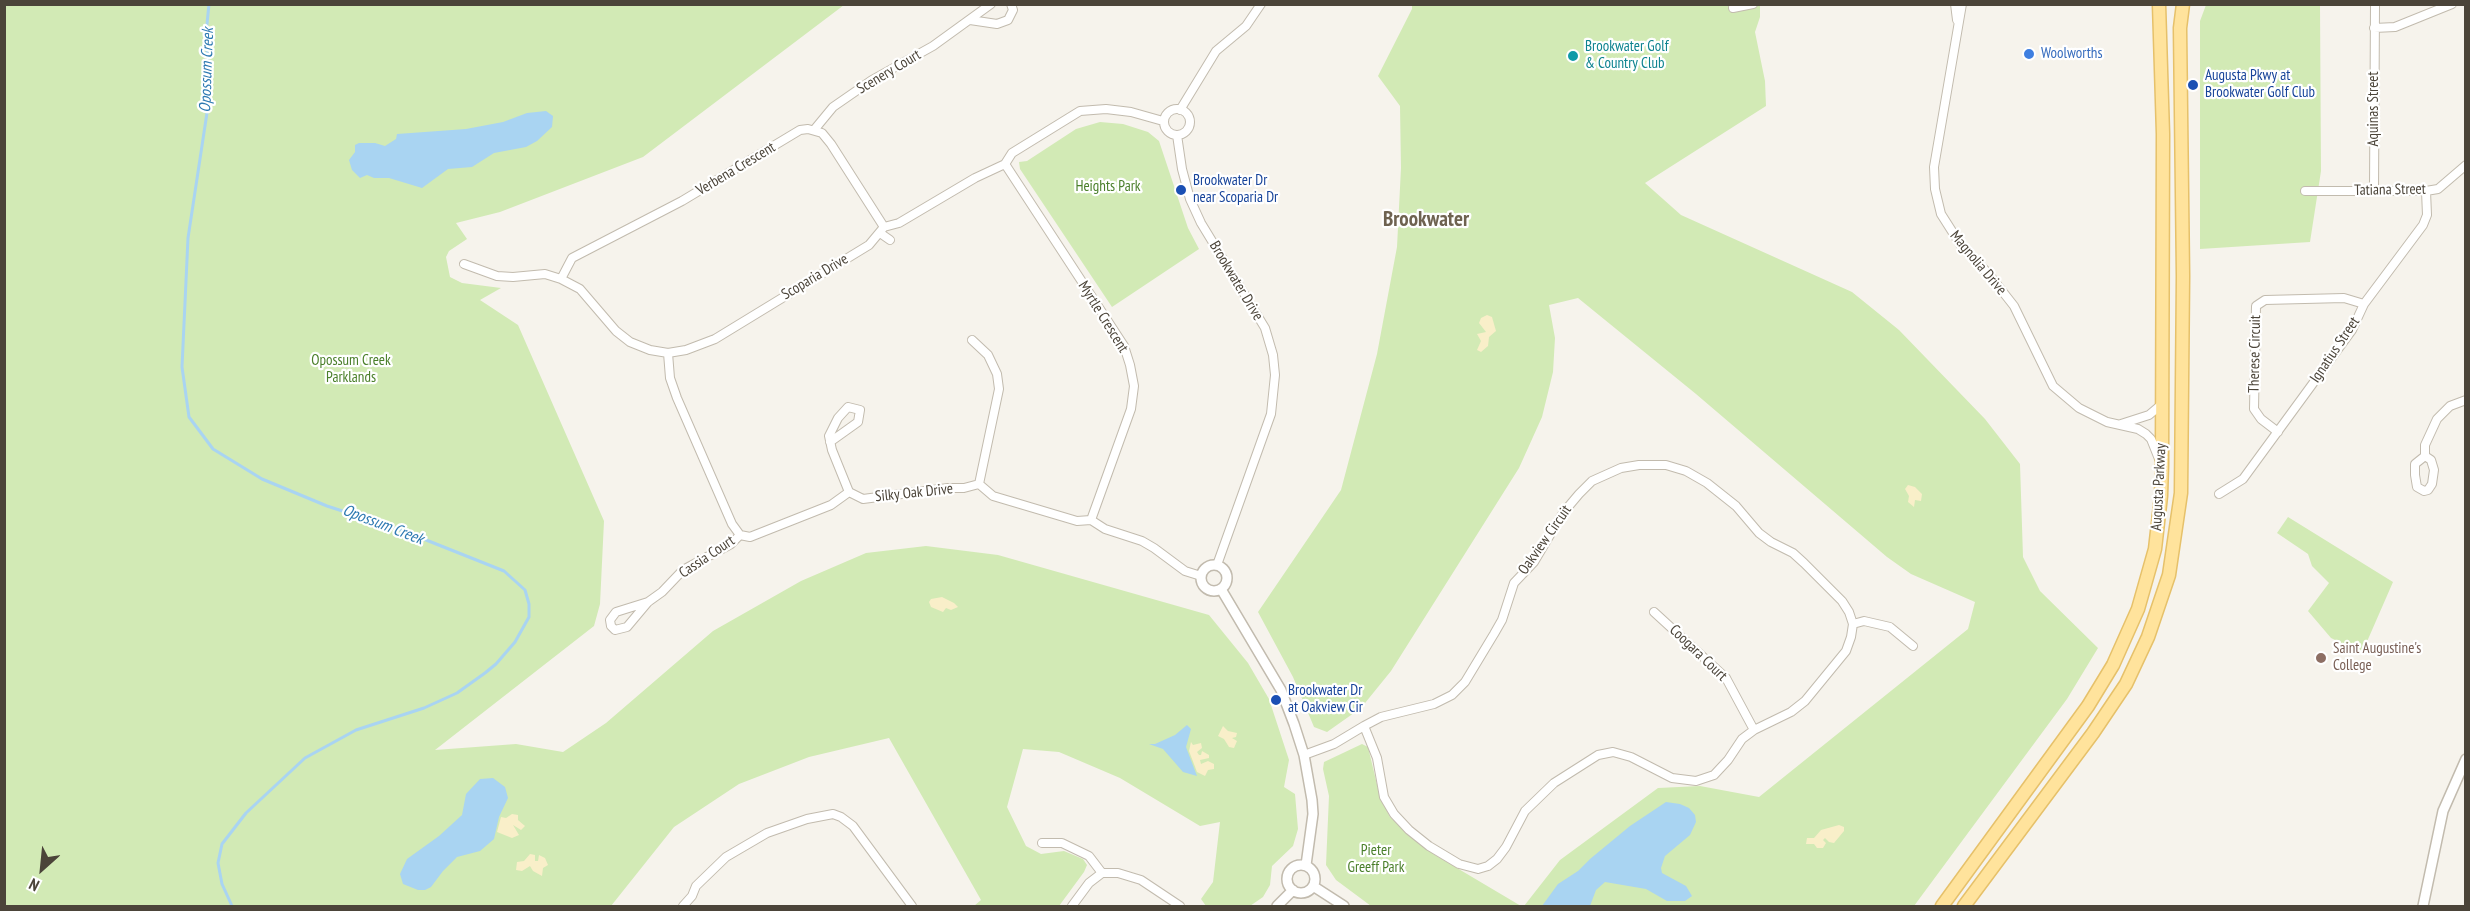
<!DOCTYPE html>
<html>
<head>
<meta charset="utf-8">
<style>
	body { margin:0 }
	#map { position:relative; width:2470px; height:911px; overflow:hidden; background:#f6f3ec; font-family:"PT Sans Narrow",sans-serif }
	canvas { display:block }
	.frame { position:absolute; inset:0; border:6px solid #4b4439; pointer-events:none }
	.north { position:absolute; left:12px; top:839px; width:60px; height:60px; -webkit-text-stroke:4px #fff; paint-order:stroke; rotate:207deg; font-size:16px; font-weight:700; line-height:24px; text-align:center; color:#4b4439 }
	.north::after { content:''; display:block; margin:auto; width:21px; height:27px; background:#4b4439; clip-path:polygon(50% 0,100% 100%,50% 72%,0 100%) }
</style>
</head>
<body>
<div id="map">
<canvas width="2470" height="911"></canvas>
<div class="frame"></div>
<div class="north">N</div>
</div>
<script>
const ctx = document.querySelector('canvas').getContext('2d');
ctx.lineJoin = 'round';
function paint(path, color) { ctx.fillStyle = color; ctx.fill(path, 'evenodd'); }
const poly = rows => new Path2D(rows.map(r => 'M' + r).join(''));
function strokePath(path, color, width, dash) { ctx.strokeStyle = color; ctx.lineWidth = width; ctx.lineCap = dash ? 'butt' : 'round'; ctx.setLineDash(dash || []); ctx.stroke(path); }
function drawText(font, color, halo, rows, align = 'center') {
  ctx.font = font + ' "PT Sans Narrow",sans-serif'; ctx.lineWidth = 4.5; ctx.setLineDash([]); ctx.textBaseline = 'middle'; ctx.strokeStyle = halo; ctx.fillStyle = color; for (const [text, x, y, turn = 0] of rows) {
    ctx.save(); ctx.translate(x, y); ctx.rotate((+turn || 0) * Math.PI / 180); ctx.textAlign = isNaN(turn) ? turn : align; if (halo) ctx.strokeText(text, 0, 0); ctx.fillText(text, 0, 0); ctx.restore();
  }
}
const green = poly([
	[1760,4,1760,17,1755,32,1765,81,1766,106,1645,183,1681,215,1852,292,1899,330,1985,419,2020,464,2023,557,2040,591,2098,648,2067,699,1914,906,1524,906,1560,860,1658,788,1700,786,1759,797,1968,629,1975,602,1911,574,1887,557,1696,394,1578,298,1549,305,1555,338,1553,372,1542,417,1519,468,1391,671,1361,708,1327,732,1314,727,1293,677,1258,612,1341,490,1377,354,1397,247,1401,168,1400,106,1378,76,1412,9,1412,5],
	[5,5,844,5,643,157,500,212,456,223,467,239,449,251,446,257,450,277,462,283,501,288,480,300,518,325,604,521,600,604,594,626,435,750,516,744,563,752,606,723,713,631,801,581,866,553,926,546,998,555,1209,615,1248,663,1269,699,1289,760,1284,787,1295,794,1298,829,1293,846,1272,866,1270,885,1263,897,1250,906,1206,906,1201,899,1213,882,1220,822,1200,826,1120,778,1059,752,1023,749,1007,807,1026,846,1041,854,1064,851,1083,859,1087,865,1084,872,1059,906,974,906,981,900,889,738,809,757,739,784,674,827,611,906,5,906],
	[2206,5,2320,5,2321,171,2310,242,2200,249,2200,21],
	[1100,122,1123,124,1148,132,1159,141,1188,228,1199,249,1112,307,1020,169,1019,162,1027,161,1076,129],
	[2288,517,2393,582,2362,653,2331,638,2308,611,2329,583,2312,566,2308,554,2277,533],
	[1362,744,1368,747,1380,797,1390,817,1410,836,1435,855,1521,906,1371,906,1336,880,1326,865,1329,796,1323,769,1324,762]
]);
const sand = poly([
	[1487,315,1492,317,1496,331,1489,337,1488,346,1481,352,1477,350,1481,341,1477,334,1486,332,1479,323,1481,318],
	[1908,485,1915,487,1922,494,1921,501,1915,500,1914,507,1908,502,1909,496,1905,489],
	[942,597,954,603,958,607,951,610,946,608,943,612,931,607,929,602,931,599],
	[1223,726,1228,731,1237,733,1236,737,1232,738,1237,741,1234,748,1229,747,1224,739,1218,736],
	[1191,742,1193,745,1201,743,1202,748,1197,752,1199,755,1201,755,1202,751,1209,755,1209,758,1200,760,1201,764,1208,761,1214,764,1214,769,1208,770,1205,776,1197,772,1189,751],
	[512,814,518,815,518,820,525,826,521,830,513,825,519,835,512,838,497,832,501,817,506,818],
	[1839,825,1844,827,1844,831,1834,843,1829,842,1825,838,1823,840,1826,843,1823,848,1817,848,1814,844,1806,844,1807,838,1814,838,1821,830],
	[530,854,535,855,535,861,538,861,539,855,545,858,548,865,543,868,542,876,533,871,530,866,522,871,516,870,517,862,524,861]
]);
const water = poly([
	[546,111,553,116,552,127,537,141,526,147,494,153,472,167,448,169,422,188,389,178,374,178,367,175,360,178,352,170,349,160,355,152,355,145,359,143,375,143,385,146,396,139,397,134,466,129,503,122,527,113],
	[1187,725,1191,729,1186,747,1197,776,1183,772,1163,749,1149,744,1155,744,1175,735],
	[493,778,505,787,508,798,499,817,494,839,480,851,457,857,443,871,431,887,425,890,418,890,403,884,400,874,407,859,439,836,462,815,466,794,480,779],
	[1666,802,1680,804,1689,808,1695,815,1696,822,1690,835,1665,856,1661,868,1662,873,1686,886,1692,896,1685,901,1667,901,1646,889,1605,882,1596,890,1590,906,1542,906,1558,884,1578,871,1590,859,1630,826]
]);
const stream = poly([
	[209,4,206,34,210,93,188,238,182,367,189,417,213,449,262,479,327,506,401,530,504,571,525,590,529,604,529,617,515,642,496,664,485,673,457,693,424,708,356,730,305,758,246,813,222,844,218,863,222,884,232,906]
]);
const minor = poly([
	[1955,4,1957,20],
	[1962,4,1934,167,1935,189,1941,214,1962,247,1988,273,2014,306,2053,386,2079,408,2107,422,2138,429,2146,434,2151,439,2159,459],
	[1733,8,1753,4],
	[970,20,997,24,1008,20,1013,10,1011,4],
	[2374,28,2395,27,2452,4],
	'1164 122a13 13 0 1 1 26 0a13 13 0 1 1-26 0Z',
	[1180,110,1216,51,1246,26,1261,4],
	[814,130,833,107,872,80,933,46,991,4],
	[1177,135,1182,169,1190,199,1201,223,1265,328,1273,355,1275,375,1271,414,1217,565],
	[1005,164,1124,346,1130,365,1134,386,1131,409,1091,520],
	[2305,191,2426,191,2438,189,2466,165],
	[2374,191,2375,4],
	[880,233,890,240],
	[464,264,497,276,513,277,545,274,561,279,580,289,616,331,630,342,650,350,668,353,686,350,715,339,869,245,884,227,899,223,975,178,1005,164,1012,153,1080,111,1106,109,1131,112,1163,121],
	[561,279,572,258,682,201,800,130,808,129,822,133,831,144,884,227],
	[972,340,988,355,997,374,999,389,979,484],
	[668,353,670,378,677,398,732,524,740,535,750,537,831,505,849,492,863,499,948,488,964,488,979,484,993,496,1077,521,1091,520,1105,529,1142,541,1154,548,1185,571,1201,576],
	[2121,424,2149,415,2162,404],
	[2278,432,2261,419,2254,409,2256,306,2265,300,2344,298,2364,304],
	[830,442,858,422,860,410,848,407,838,418,829,436,832,450,849,492],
	[2425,456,2431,460,2434,470,2432,484,2428,490,2424,491,2417,487,2415,475,2415,464,2425,456],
	[2425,456,2425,445,2437,419,2450,406,2466,400],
	[2219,494,2243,479,2352,330,2364,304,2423,225,2427,215,2426,191],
	[648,602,616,612,610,620,611,626,615,630,627,627,648,602,662,592,683,570,731,544,740,535],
	[1654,612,1726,678,1754,730],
	[1853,624,1864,621,1890,627,1913,646],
	[1304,755,1334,744,1364,726,1377,758,1384,797,1394,814,1409,830,1429,846,1459,864,1478,869,1488,866,1497,859,1506,847,1525,811,1554,783,1598,755,1613,752,1631,757,1672,778,1696,781,1714,775,1728,760,1742,739,1754,730,1791,712,1805,701,1846,651,1851,637,1853,624,1849,612,1842,601,1804,563,1793,553,1771,542,1759,533,1736,506,1707,483,1686,471,1666,465,1639,465,1621,468,1592,481,1579,494,1563,513,1534,562,1514,583,1502,620,1494,634,1465,682,1452,695,1434,704,1381,717,1364,726],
	[1042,843,1062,843,1089,856,1102,873],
	[683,906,692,896,696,886,726,857,767,833,807,819,833,814,841,817,853,826,912,906],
	[1072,906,1089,883,1102,873,1118,873,1141,880,1180,906]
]);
const tertiary = poly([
	'1201 578a13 13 0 1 1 26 0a13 13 0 1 1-26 0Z',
	[1221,589,1281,690,1294,724,1304,755,1312,800,1313,814,1306,865],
	'1287 879a14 14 0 1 1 28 0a14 14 0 1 1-28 0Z',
	[1313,886,1344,906],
	[1277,906,1293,890],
	[2423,906,2443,811,2466,759]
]);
const primary = poly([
	[1942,906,2088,706,2113,665,2138,609,2155,549,2161,496,2162,465,2163,134,2159,4],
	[1964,906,2093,733,2126,684,2148,637,2169,575,2181,493,2183,276,2180,28,2183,4]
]);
const markers = [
	[2029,54,6,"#3f7fe0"],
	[1573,56,6,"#0f9aa8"],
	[2193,85,6,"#1a4fb4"],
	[1181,190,6,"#1a4fb4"],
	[2321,658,6,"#8d6e63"],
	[1276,700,6,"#1a4fb4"]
];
const cultureNames = [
	["Brookwater Golf",1585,47],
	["& Country Club",1585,64]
];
const shopNames = [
	["Woolworths",2041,54]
];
const streetNames = [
	["Scenery Court",889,72,-31],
	["Aquinas Street",2374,109,-90],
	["Verbena Crescent",736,169,-31],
	["Tatiana Street",2390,190,-1],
	["Magnolia Drive",1978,263,50],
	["Scoparia Drive",815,277,-31],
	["Brookwater Drive",1236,281,59],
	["Myrtle Crescent",1103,317,58],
	["Ignatius Street",2335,350,-56],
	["Therese Circuit",2255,354,-89],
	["Augusta Parkway",2159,487,-87],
	["Silky Oak Drive",914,493,-6],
	["Oakview Circuit",1545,540,-55],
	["Cassia Court",707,557,-34],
	["Coogara Court",1698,653,44]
];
const transitNames = [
	["Augusta Pkwy at",2205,76],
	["Brookwater Golf Club",2205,93],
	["Brookwater Dr",1193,181],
	["near Scoparia Dr",1193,198],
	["Brookwater Dr",1288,691],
	["at Oakview Cir",1288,708]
];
const parkNames = [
	["Heights Park",1108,187],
	["Opossum Creek",351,361],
	["Parklands",351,378],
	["Pieter",1376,851],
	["Greeff Park",1376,868]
];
const educationNames = [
	["Saint Augustine's",2333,649],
	["College",2333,666]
];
const waterNames = [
	["Opossum Creek",207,70,-88],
	["Opossum Creek",383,525,21]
];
const districtNames = [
	["Brookwater",1426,220]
];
paint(green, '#d2eab5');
paint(sand, '#f9efc9');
paint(water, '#a9d4f2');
strokePath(stream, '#a9d4f2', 3);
strokePath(minor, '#c2bbae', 10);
strokePath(tertiary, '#c2bbae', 12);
strokePath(primary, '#e6c16a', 15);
strokePath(minor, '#fff', 8);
strokePath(tertiary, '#fff', 9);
strokePath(primary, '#ffe39c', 12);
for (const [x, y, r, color] of markers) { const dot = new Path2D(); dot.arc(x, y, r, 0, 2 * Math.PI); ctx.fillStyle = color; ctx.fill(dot); strokePath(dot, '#fff', 2); }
drawText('15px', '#0d838f', '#fff', cultureNames, 'left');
drawText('15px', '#366cbe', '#fff', shopNames, 'left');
drawText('15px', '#4b4439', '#fff', streetNames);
drawText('15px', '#164399', '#fff', transitNames, 'left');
drawText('15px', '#4a7f2a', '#fff', parkNames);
drawText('15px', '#785e54', '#fff', educationNames, 'left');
drawText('italic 16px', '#2e7ab2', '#fff', waterNames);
drawText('bold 21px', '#6e6250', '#fff', districtNames);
</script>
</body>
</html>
